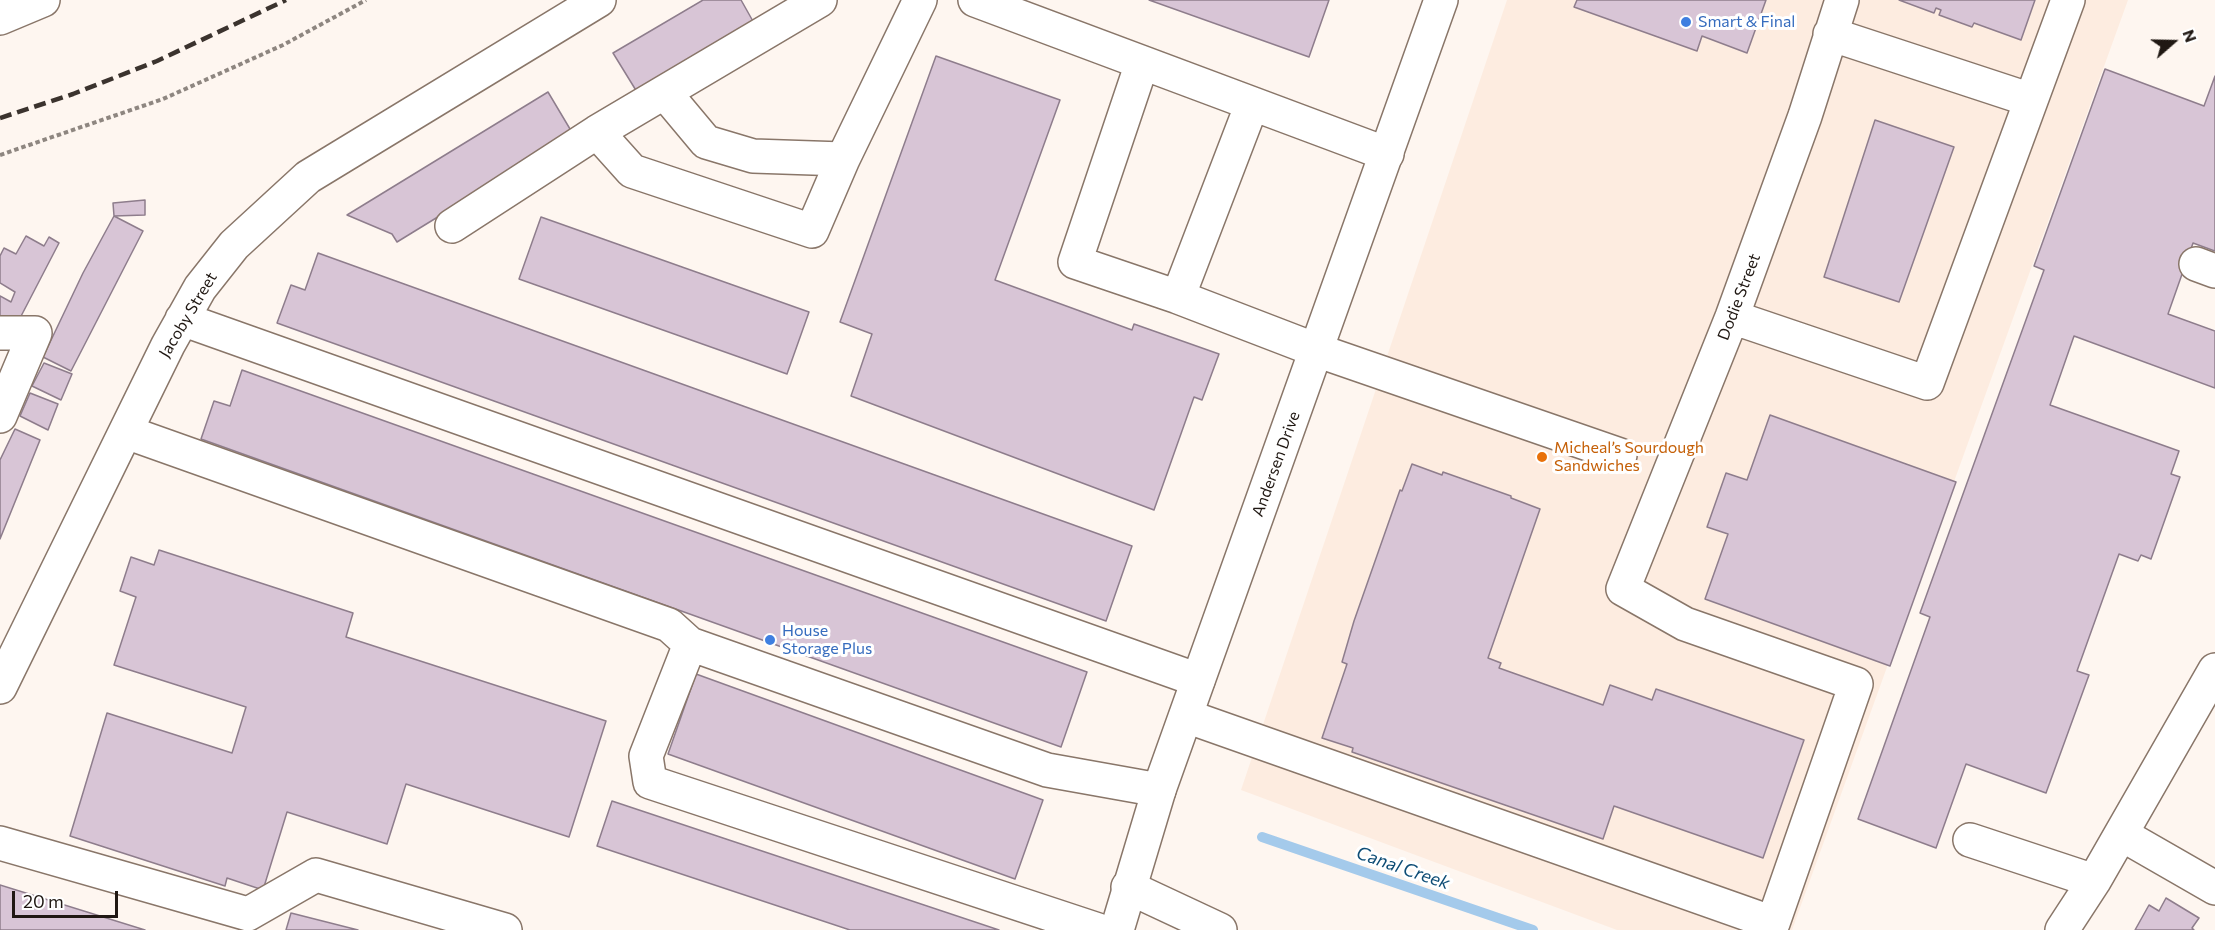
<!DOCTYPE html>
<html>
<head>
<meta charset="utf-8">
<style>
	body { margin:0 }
	#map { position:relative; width:2215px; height:930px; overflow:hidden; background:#fef6f0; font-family:Commissioner,sans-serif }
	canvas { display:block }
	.north { position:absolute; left:2143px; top:12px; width:60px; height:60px; -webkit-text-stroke:4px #fff; paint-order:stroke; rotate:70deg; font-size:16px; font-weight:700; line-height:24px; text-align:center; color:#201813 }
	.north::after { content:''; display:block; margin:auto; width:21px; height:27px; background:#201813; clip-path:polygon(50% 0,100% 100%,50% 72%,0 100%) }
	.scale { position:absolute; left:12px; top:891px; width:106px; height:27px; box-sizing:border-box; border:3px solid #201813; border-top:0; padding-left:8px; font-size:18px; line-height:21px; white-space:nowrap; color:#201813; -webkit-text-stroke:4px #fff; paint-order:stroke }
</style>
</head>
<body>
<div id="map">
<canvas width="2215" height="930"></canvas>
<div class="north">N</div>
<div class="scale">20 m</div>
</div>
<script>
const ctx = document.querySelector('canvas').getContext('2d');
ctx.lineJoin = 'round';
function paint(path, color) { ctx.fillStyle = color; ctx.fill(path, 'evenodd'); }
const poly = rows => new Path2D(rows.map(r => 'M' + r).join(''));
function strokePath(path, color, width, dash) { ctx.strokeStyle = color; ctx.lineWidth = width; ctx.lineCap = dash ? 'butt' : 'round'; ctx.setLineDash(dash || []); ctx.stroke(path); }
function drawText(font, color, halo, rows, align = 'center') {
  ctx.font = font + ' Commissioner,sans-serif'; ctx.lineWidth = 6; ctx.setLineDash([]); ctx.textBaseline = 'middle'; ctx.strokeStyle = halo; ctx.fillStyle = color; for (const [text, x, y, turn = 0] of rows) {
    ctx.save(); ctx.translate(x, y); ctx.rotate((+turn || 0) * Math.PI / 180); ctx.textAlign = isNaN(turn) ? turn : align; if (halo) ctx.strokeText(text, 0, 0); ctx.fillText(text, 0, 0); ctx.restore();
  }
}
const built = poly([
	[1507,0,2128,0,1792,930,1617,930,1241,790]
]);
const stream = poly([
	[1262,837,1533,930]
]);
const building = poly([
	[703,0,741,0,754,23,637,92,613,53,703,0],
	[1149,0,1329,0,1309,57,1149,0],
	[1577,0,1766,0,1747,53,1702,36,1697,51,1574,7,1577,0],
	[1899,0,2035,0,2021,40,1974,23,1972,27,1939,15,1941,10,1936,8,1934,13,1899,0],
	[936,56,1060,100,995,280,1132,330,1134,324,1219,354,1202,400,1194,397,1154,510,851,396,872,334,840,322,936,56],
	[2105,69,2204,106,2215,76,2215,251,2193,243,2168,314,2215,331,2215,388,2074,336,2050,405,2179,451,2171,474,2180,477,2151,559,2141,555,2138,561,2119,554,2077,671,2089,675,2046,793,1966,764,1936,848,1858,819,1930,617,1920,613,2044,270,2034,266,2105,69],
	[548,92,573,134,397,242,392,234,347,215,548,92],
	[1875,120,1954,147,1899,302,1824,277,1875,120],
	[145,200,145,215,114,216,113,203,145,200],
	[114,216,143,231,71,371,43,357,83,273,114,216],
	[541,217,809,312,787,374,519,279,541,217],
	[26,236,44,246,49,237,59,243,18,322,0,323,0,296,11,302,15,292,0,283,0,256,4,248,16,254,26,236],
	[318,253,1132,546,1106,621,277,323,291,285,305,290,318,253],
	[44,363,72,374,61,400,32,386,44,363],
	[242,370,1087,672,1061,747,201,439,214,401,230,406,242,370],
	[30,393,58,404,48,430,20,416,30,393],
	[1770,415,1956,482,1890,666,1705,599,1728,534,1707,527,1726,473,1747,480,1770,415],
	[15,429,40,440,0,539,0,460,15,429],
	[1412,464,1442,475,1443,472,1511,496,1511,498,1540,509,1488,658,1501,663,1499,668,1603,705,1610,685,1652,700,1656,689,1804,740,1763,858,1614,806,1603,839,1352,752,1353,748,1322,738,1347,664,1342,662,1354,621,1400,490,1402,491,1412,464],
	[159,550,353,613,346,637,606,721,569,837,406,784,387,844,287,812,263,890,227,878,225,886,70,836,107,713,232,753,246,707,114,665,136,597,120,591,131,557,154,565,159,550],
	[696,674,1043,800,1015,879,668,754,696,674],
	[612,801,999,930,850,930,597,846,612,801],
	[0,885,145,930,0,930,0,885],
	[2166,898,2199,918,2192,928,2194,930,2135,930,2149,905,2159,911,2166,898],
	[291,913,358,930,286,930,291,913]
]);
const path = poly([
	[0,155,163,99,283,45,366,0]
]);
const minor = poly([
	[975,0,1387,154],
	[0,18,43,0],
	[1830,34,2031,100],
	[1142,63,1075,262,1178,297],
	[665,93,706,142,753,156,843,159],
	[1252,104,1178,297,1316,350,1620,455],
	[597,132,632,171,812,231,843,159,920,0],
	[452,226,597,132,820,0],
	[2196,264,2215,271],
	[1732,317,1927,383,2068,0],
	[182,319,1198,680],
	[0,333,35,333,0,416],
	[126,432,669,625,690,644,1047,770,1159,790],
	[690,644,646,756,650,782,1098,930],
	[0,687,168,345,200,288,234,245,308,177,599,0],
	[1186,716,1773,923,1856,684,1685,624,1623,589,1732,317,1805,116,1842,0],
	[2121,834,2215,888],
	[1970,840,2094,881],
	[0,843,248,914,316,875,505,930],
	[1128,887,1220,930],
	[2062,930,2094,881,2215,670]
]);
const major = poly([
	[1117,930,1159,790,1441,0]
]);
const rail = poly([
	[0,118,73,94,157,61,286,0]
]);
const markers = [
	[1686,22,6,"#3f7fe0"],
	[1542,457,6,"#e8710a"],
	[770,640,6,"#3f7fe0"]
];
const shopNames = [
	["Smart & Final",1698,22],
	["House",782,631],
	["Storage Plus",782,649]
];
const streetNames = [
	["Dodie Street",1739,297,-69],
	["Jacoby Street",188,315,-59],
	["Andersen Drive",1276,464,-70]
];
const foodNames = [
	["Micheal’s Sourdough",1554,448],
	["Sandwiches",1554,466]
];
const waterNames = [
	["Canal Creek",1403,868,19]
];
paint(built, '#fdece0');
strokePath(stream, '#a4caeb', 10);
paint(building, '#d8c5d6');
strokePath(building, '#8e7d8c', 1.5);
strokePath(minor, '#897669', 36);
strokePath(major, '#897669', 36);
strokePath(path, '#8e8680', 4, [4.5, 3]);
strokePath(minor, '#fff', 33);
strokePath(major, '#fff', 33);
strokePath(rail, '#3b332e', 4.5, [12, 6]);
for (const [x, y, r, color] of markers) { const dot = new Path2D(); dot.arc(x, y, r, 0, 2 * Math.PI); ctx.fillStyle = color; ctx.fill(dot); strokePath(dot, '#fff', 2); }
drawText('16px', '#366cbe', '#fff', shopNames, 'left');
drawText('16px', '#201813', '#fff', streetNames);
drawText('16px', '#c56008', '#fff', foodNames, 'left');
drawText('italic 18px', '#0d4c75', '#fff', waterNames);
</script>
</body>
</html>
